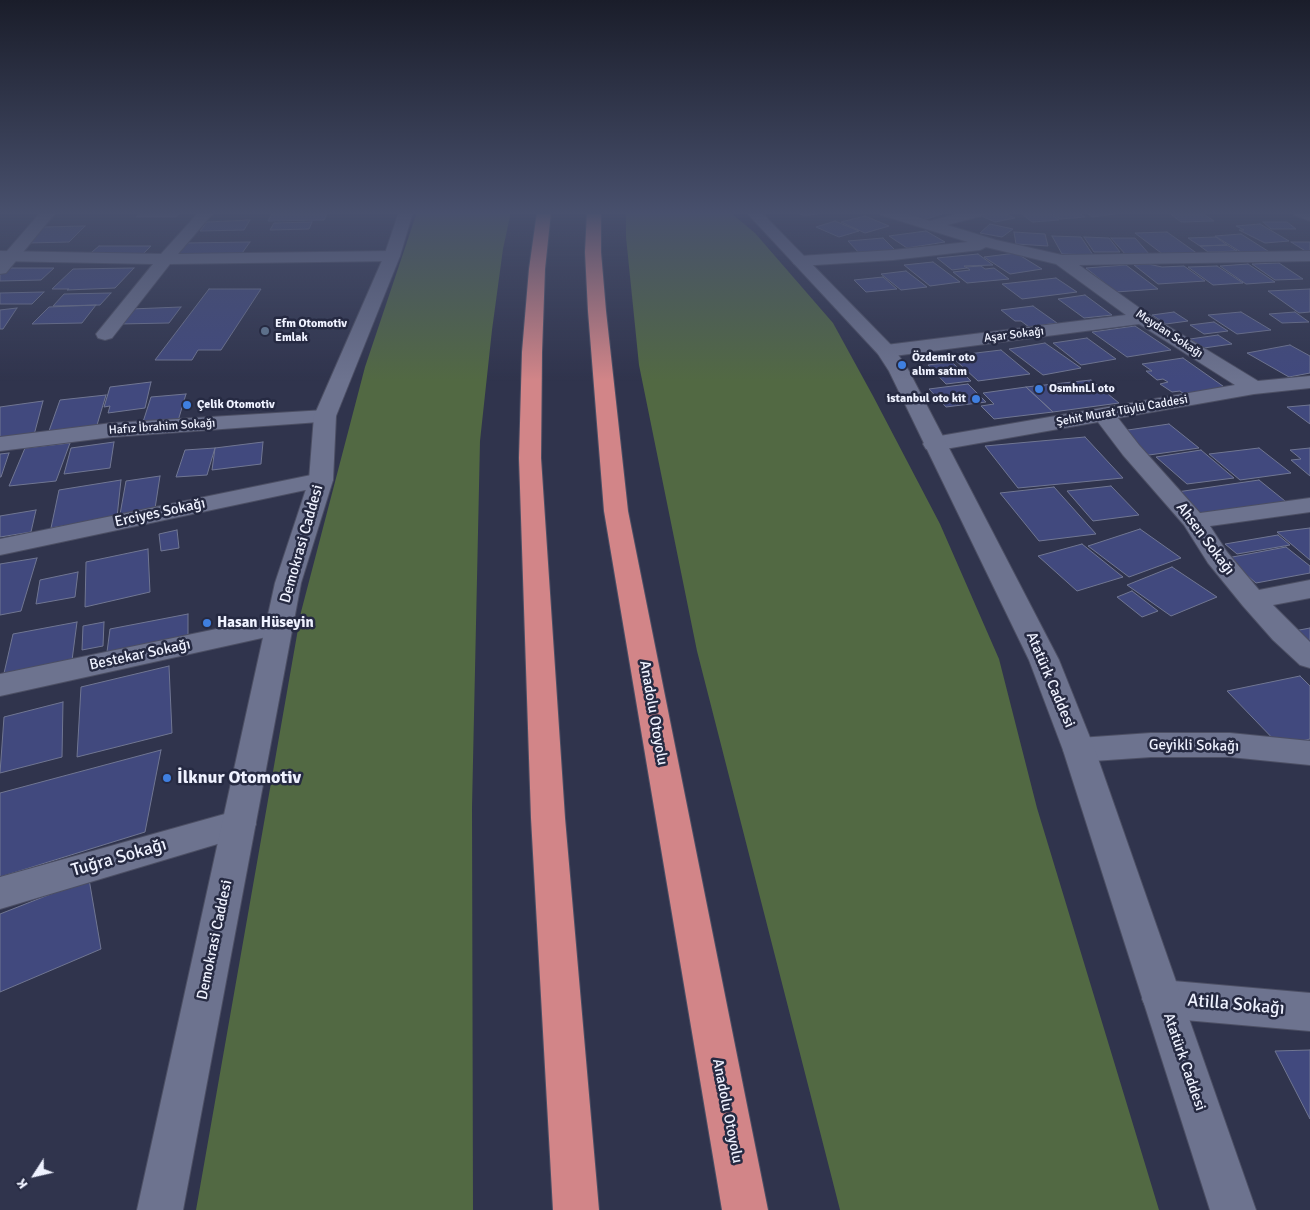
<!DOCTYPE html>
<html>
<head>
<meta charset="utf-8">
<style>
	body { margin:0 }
	#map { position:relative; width:1310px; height:1210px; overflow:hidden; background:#30344d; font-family:Signika,sans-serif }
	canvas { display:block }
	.north { position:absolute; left:10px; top:1150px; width:50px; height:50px; -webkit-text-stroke:4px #262a42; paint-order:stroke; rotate:235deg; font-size:14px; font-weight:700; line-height:20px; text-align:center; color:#eff2ff }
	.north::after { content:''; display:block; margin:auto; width:18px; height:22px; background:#eff2ff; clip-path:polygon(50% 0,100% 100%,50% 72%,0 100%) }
</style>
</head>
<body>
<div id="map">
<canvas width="1310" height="1210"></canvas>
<div class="north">K</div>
</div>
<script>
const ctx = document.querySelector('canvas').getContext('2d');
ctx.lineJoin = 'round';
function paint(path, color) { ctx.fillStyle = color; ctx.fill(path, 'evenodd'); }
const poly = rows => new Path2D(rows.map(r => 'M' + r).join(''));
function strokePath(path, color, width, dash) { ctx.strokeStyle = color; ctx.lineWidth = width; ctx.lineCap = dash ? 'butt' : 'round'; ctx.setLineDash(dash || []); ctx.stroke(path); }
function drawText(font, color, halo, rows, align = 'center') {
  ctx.font = font + ' Signika,sans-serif'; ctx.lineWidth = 5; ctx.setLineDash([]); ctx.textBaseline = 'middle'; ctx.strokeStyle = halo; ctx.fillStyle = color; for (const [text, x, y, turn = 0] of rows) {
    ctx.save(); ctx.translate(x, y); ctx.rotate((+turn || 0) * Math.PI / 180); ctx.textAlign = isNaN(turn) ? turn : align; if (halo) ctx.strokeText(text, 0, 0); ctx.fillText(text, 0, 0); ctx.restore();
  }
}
const green = poly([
	[417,212,511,212,503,249,492,330,480,441,472,807,473,1210,196,1210,301,612,365,367],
	[626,212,730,212,755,233,833,323,873,396,940,524,999,659,1037,808,1159,1210,840,1210,697,651,639,365,626,237]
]);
const building = poly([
	[142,212,181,212,176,217,136,217,142,212],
	[273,212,328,212,324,220,268,221,273,212],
	[796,212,831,212,804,216,796,212],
	[900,212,949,212,923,220,900,212],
	[986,212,1002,212,1015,218,995,222,977,214,986,212],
	[1019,212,1048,212,1059,220,1032,222,1019,212],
	[1050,212,1078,212,1085,217,1060,219,1050,212],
	[1086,212,1112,212,1115,214,1092,217,1086,212],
	[1168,212,1201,212,1214,221,1181,222,1168,212],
	[865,216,889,226,865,233,841,222,865,216],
	[250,220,244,230,200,231,207,222,250,220],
	[835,221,859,231,839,237,816,227,835,221],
	[312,222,309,229,270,230,274,223,312,222],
	[1263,222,1287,222,1296,229,1271,229,1263,222],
	[990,224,1013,229,1002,237,980,233,990,224],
	[1260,224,1289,241,1265,243,1239,230,1244,230,1236,226,1260,224],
	[85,226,69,242,27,243,43,227,85,226],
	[926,231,945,242,907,248,889,236,926,231],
	[1014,232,1045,234,1048,246,1016,244,1014,232],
	[1167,232,1198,254,1165,256,1135,233,1167,232],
	[1241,234,1271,253,1244,254,1215,236,1241,234],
	[1052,236,1081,237,1093,255,1062,254,1052,236],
	[1084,237,1109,238,1120,252,1094,252,1084,237],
	[1216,237,1227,245,1200,246,1188,238,1216,237],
	[883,238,897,252,860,254,848,241,883,238],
	[1111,238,1135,238,1150,255,1126,255,1111,238],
	[250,242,240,256,174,257,185,243,250,242],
	[1291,242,1310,242,1310,252,1307,252,1291,242],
	[1227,245,1237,251,1208,252,1200,246,1227,245],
	[99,246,151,246,140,257,86,257,99,246],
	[1016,253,1042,269,1010,274,984,257,1016,253],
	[978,254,993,265,964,266,967,268,952,270,937,258,978,254],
	[933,262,960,282,930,286,904,265,933,262],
	[1279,263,1303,279,1275,280,1252,264,1279,263],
	[1148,264,1162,267,1184,266,1205,281,1158,284,1134,265,1148,264],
	[1248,264,1275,282,1246,284,1220,266,1248,264],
	[1126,265,1158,289,1116,292,1086,268,1126,265],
	[981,266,985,269,994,268,1009,279,967,283,953,272,970,270,966,267,981,266],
	[1217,266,1243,283,1213,285,1188,267,1217,266],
	[8,268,54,268,41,280,0,281,0,275,8,268],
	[134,268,115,288,67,290,69,289,52,289,73,269,134,268],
	[906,271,927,287,901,290,881,274,906,271],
	[883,277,897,289,866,292,854,280,883,277],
	[1056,278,1077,292,1022,299,1002,284,1056,278],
	[209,289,261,289,221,350,198,350,192,360,155,360,209,289],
	[1310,289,1310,312,1299,313,1268,291,1310,289],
	[44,292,32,304,0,304,0,293,44,292],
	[111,293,100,305,53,306,64,294,111,293],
	[1085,295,1112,315,1084,318,1058,299,1085,295],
	[96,305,82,323,32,324,49,307,96,305],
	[1033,306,1057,323,1029,327,1021,321,1015,321,1001,310,1033,306],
	[181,307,169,323,119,324,131,309,181,307],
	[17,308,3,329,0,329,0,310,17,308],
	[1174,312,1188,321,1166,324,1152,315,1174,312],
	[1241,312,1271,330,1237,334,1208,315,1241,312],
	[1295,312,1309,322,1282,323,1269,314,1295,312],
	[1214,322,1228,331,1204,334,1190,325,1214,322],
	[1135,326,1171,350,1127,357,1092,332,1135,326],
	[1218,335,1232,344,1204,348,1190,339,1218,335],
	[1087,338,1116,359,1081,365,1053,343,1087,338],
	[1045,343,1081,368,1043,375,1009,349,1045,343],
	[1290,345,1310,356,1310,373,1289,377,1247,353,1290,345],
	[1001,350,1030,374,978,381,951,356,1001,350],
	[1183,358,1230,391,1188,397,1180,391,1172,392,1160,384,1168,382,1163,379,1157,380,1146,371,1152,371,1142,364,1183,358],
	[952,362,971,381,946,384,928,365,952,362],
	[1091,380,1119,403,1053,412,1026,387,1091,380],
	[151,382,145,408,108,413,110,406,104,407,110,387,151,382],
	[968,384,986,402,946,407,929,389,968,384],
	[1026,387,1053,412,994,419,981,406,994,404,983,393,1026,387],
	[186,394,178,421,142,425,151,397,186,394],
	[106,395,97,425,49,431,60,400,106,395],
	[43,401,34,435,0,440,0,407,43,401],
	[1310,405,1310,424,1287,407,1310,405],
	[1169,424,1199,448,1149,455,1121,431,1169,424],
	[1085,437,1123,478,1018,488,985,446,1085,437],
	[114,442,110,468,64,474,71,448,114,442],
	[263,442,261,464,212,470,215,448,263,442],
	[70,443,56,481,9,486,25,448,70,443],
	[215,448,207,475,176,477,185,450,215,448],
	[1259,448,1291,473,1240,480,1209,454,1259,448],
	[1310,448,1310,476,1291,460,1301,459,1290,450,1310,448],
	[1201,450,1234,478,1187,484,1156,457,1201,450],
	[9,453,1,477,0,477,0,454,9,453],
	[160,476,154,515,119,520,126,481,160,476],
	[121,480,117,517,51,528,59,490,121,480],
	[1259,480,1290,505,1204,517,1177,492,1259,480],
	[1111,486,1139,515,1093,521,1067,491,1111,486],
	[1054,487,1096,534,1039,541,1000,493,1054,487],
	[36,510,31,532,0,537,0,516,36,510],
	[1310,528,1310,560,1277,532,1310,528],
	[1140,529,1181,558,1129,577,1088,546,1140,529],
	[177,530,179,548,161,551,159,534,177,530],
	[1278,535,1290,545,1237,554,1225,544,1278,535],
	[1082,544,1123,577,1077,591,1038,556,1082,544],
	[1286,547,1310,566,1310,573,1256,583,1227,558,1286,547],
	[148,549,150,592,85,607,86,562,148,549],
	[37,558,21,611,0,615,0,564,37,558],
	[1172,567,1217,597,1171,616,1127,585,1172,567],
	[78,572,75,597,36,604,40,580,78,572],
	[1132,591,1158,611,1142,617,1117,597,1132,591],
	[188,614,188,636,107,652,110,629,188,614],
	[77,622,71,668,2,682,13,634,77,622],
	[104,622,103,646,82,650,83,626,104,622],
	[1310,628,1310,646,1294,631,1310,628],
	[169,666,172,733,77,757,81,687,169,666],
	[1300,676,1310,686,1310,739,1280,746,1227,691,1300,676],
	[63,702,62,757,0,773,4,717,63,702],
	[161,750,145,832,0,877,0,793,161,750],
	[89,879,101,949,0,992,0,914,89,879],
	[1310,1050,1310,1119,1275,1051,1310,1050]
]);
const minor = poly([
	[199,212,214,212,178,254,392,251,398,253,400,256,398,259,392,261,170,264,112,338,105,340,98,338,96,334,153,264,0,261,0,251,161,254,199,212],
	[879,212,901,212,930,221,964,212,987,212,985,215,947,225,996,240,1062,255,1310,251,1310,261,1079,265,1148,314,1258,381,1310,376,1310,388,1254,394,1118,418,1139,445,1200,513,1310,498,1310,512,1210,526,1227,552,1259,590,1310,580,1310,598,1273,605,1310,642,1310,668,1300,665,1273,640,1243,606,1208,563,1184,525,1123,455,1098,422,934,451,926,449,923,444,926,439,934,437,1235,385,1139,324,886,357,879,355,876,351,879,347,886,345,1126,315,1056,264,986,247,980,250,893,260,800,266,794,264,792,261,794,258,800,256,893,250,968,242,881,215,879,212],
	[1292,212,1310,212,1310,221,1294,215,1292,212],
	[325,410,333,411,336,416,333,421,112,437,0,451,0,437,112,423,325,410],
	[321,473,329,475,333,480,329,485,0,555,0,539,321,473],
	[279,616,289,618,293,625,289,632,0,696,0,674,279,616],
	[1151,733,1230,733,1310,741,1310,765,1230,757,1151,757,1079,762,1068,759,1063,750,1068,741,1079,738,1151,733],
	[239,810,251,814,256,824,251,834,0,909,0,877,239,810],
	[1162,980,1310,993,1310,1031,1162,1018,1148,1012,1142,999,1148,986,1162,980]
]);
const tertiary = poly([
	[41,212,56,212,6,273,0,274,0,259,41,212],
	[399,212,413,212,400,256,336,416,333,480,301,583,183,1210,137,1210,275,583,309,480,314,416,384,256,399,212],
	[746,212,761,212,893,347,909,371,1059,660,1095,750,1256,1210,1210,1210,1063,750,1029,660,889,371,878,354,746,212]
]);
const motorway = poly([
	[537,212,551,212,545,269,542,352,541,458,565,818,599,1210,553,1210,531,818,519,458,522,352,529,269,537,212],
	[587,212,601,212,601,252,606,311,628,511,768,1210,722,1210,604,511,588,311,585,252,587,212]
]);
const markers = [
	[265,331,5,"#5c6f8a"],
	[902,365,5,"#3f7fe0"],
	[1039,389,5,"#3f7fe0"],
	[976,399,5,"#3f7fe0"],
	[187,405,5,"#3f7fe0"],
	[207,623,5,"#3f7fe0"],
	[167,778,5,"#3f7fe0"]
];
const farPoinames = [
	["Efm Otomotiv",275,324],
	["Emlak",275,338],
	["Özdemir oto",912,358],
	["alım satım",912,372],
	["OsmhnLl oto",1049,389],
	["istanbul oto kit",966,399,"right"],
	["Çelik Otomotiv",197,405]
];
const farStreetnames = [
	["Meydan Sokağı",1169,334,33],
	["Aşar Sokağı",1014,335,-7],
	["Şehit Murat Tüylü Caddesi",1122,411,-10],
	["Hafız İbrahim Sokağı",162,427,-4]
];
const streetNames = [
	["Erciyes Sokağı",160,513,-12],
	["Ahsen Sokağı",1205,539,53],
	["Demokrasi Caddesi",302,544,-74],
	["Bestekar Sokağı",140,655,-12],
	["Atatürk Caddesi",1050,680,67],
	["Anadolu Otoyolu",653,713,80],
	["Geyikli Sokağı",1194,746,1],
	["Demokrasi Caddesi",215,940,-78],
	["Atatürk Caddesi",1184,1062,71],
	["Anadolu Otoyolu",727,1111,79]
];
const poiNames = [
	["Hasan Hüseyin",217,623]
];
const nearPoinames = [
	["İlknur Otomotiv",177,778]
];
const nearStreetnames = [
	["Tuğra Sokağı",119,858,-16],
	["Atilla Sokağı",1236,1005,5]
];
paint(green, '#526943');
paint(building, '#41497e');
strokePath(building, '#707692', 1);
strokePath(minor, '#4c4f64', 2);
strokePath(tertiary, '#4c4f64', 2);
strokePath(motorway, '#4c4f64', 2);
paint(minor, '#6d738f');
paint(tertiary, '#6d738f');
paint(motorway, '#d28588');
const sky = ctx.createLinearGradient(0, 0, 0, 381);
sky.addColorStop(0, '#1a1d2a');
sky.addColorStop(0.56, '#48506d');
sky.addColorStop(1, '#48506d00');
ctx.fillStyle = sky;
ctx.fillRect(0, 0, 1310, 381);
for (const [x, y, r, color] of markers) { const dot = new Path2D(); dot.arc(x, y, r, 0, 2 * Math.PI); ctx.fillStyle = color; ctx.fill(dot); strokePath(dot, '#262a42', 2); }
drawText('bold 12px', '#eff2ff', '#262a42', farPoinames, 'left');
drawText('12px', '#eff2ff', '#262a42', farStreetnames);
drawText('15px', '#eff2ff', '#262a42', streetNames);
drawText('bold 15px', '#eff2ff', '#262a42', poiNames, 'left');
drawText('bold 18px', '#eff2ff', '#262a42', nearPoinames, 'left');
drawText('18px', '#eff2ff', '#262a42', nearStreetnames);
</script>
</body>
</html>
